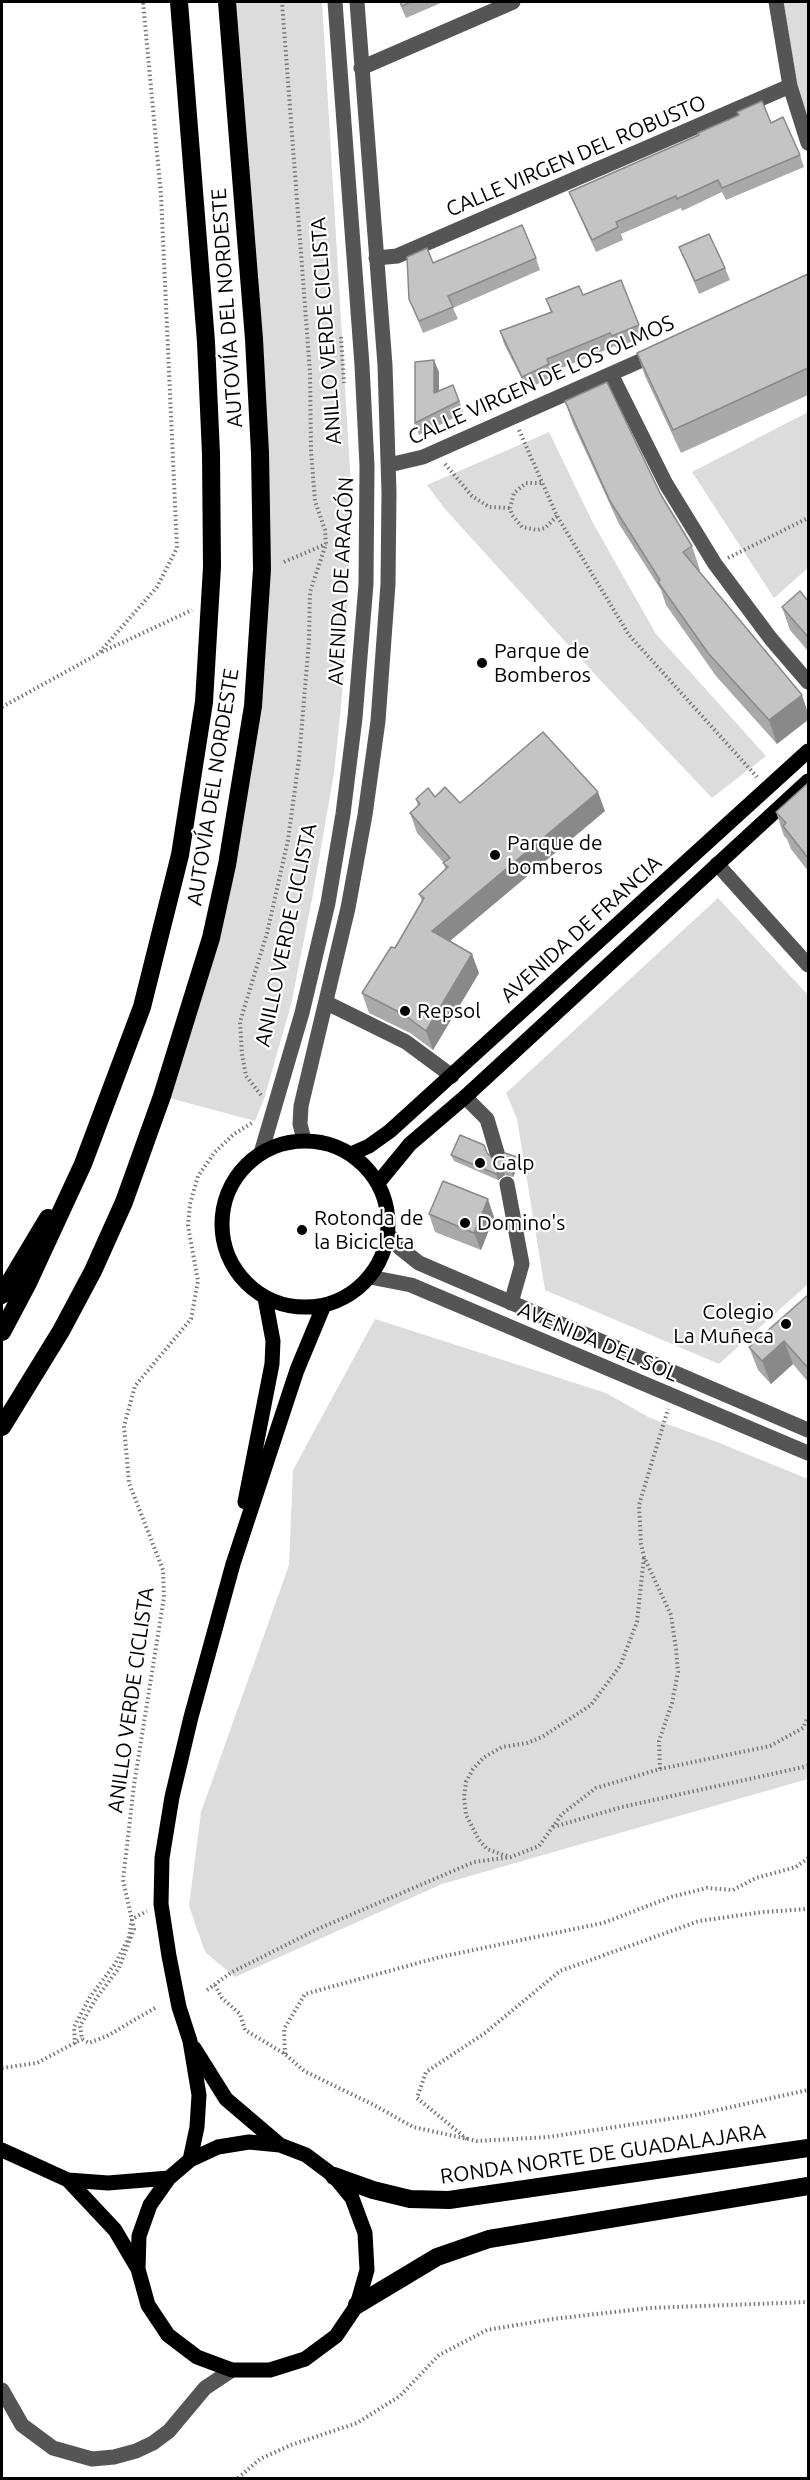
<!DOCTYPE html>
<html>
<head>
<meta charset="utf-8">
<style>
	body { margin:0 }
	#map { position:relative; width:810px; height:2480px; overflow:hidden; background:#fff; font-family:Ubuntu,sans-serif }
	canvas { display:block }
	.frame { position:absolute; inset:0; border:3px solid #000; pointer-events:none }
</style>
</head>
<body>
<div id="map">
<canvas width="810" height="2480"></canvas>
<div class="frame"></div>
</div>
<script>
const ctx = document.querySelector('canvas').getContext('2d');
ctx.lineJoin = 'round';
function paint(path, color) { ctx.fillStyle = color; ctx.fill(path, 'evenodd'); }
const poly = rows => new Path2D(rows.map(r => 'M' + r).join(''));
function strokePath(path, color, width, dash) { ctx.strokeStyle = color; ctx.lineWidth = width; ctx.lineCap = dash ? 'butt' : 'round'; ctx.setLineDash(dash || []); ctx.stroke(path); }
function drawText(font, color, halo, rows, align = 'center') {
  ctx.font = font + ' Ubuntu,sans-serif'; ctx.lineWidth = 4.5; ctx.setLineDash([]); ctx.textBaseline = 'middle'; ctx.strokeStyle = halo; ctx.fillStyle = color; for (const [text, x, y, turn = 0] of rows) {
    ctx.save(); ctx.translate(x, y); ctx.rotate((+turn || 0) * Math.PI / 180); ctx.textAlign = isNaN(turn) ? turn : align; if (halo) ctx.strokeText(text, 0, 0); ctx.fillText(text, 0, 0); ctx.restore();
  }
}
const green = poly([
	[227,2,322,2,351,487,346,657,334,773,312,899,291,1005,264,1099,255,1121,162,1096,227,865,262,569],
	[777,2,808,2,808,136],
	[808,412,808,568,774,598,692,472],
	[549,432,593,523,656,634,766,756,712,798,601,681,445,509,427,485],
	[718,898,808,995,808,1284,719,1364,545,1290,517,1119,506,1093],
	[375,1319,606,1393,650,1418,717,1442,808,1479,808,1779,442,1884,235,1977,205,1952,189,1906,201,1812,289,1565,293,1470]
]);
const path = poly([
	[341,337,344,383],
	[519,430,557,516,629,635,757,777],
	[445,464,472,496,489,507,510,508],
	[541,483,526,483,514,493,510,508,512,515,522,527,537,530,545,528,557,516],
	[728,558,808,518],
	[284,562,326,544],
	[102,652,192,610],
	[2,707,98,654,157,587,177,548,161,195,143,2],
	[261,1095,246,1076,242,1054,240,1022,267,933,288,840,299,759,309,641,310,592,326,544,325,530,315,501,311,451,310,372,282,2],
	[660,1769,659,1741,672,1703,678,1672,676,1649,671,1615,644,1557,641,1544,639,1505,668,1409],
	[553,1827,622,1807,808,1766],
	[507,1856,487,1849,479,1840,466,1815,464,1797,466,1782,473,1769,483,1758,502,1747,527,1743,542,1737,591,1705,620,1666,637,1622,644,1557],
	[215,1985,222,1998,240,2014,245,2030,285,2054,304,2071,374,2105,413,2127,477,2141,548,2137,695,2115,808,2090],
	[207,1990,232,1972,320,1928,474,1862,511,1857,539,1846,562,1814,596,1788,660,1769,770,1746,803,1728,808,1717],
	[155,2008,107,2036,89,2043,82,2039,80,2026,95,2000,119,1968,134,1929,123,1880,134,1785,164,1597,163,1570,129,1483,124,1426,135,1386,191,1319,198,1281,188,1226,190,1204,198,1176,215,1152,234,1134,252,1123],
	[75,2044,74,2027,90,1997,115,1964,129,1937,132,1919,147,1911],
	[285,2054,284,2029,305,1994,440,1957,603,1923,671,1897,707,1888,733,1890,756,1878,796,1867,808,1858],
	[2,2068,37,2063,82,2039],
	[467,2139,417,2098,426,2072,485,2033,560,1971,699,1921,763,1912,808,1909],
	[238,2478,260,2459,291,2445,357,2423,400,2396,439,2355,487,2330,553,2319,649,2308,808,2302]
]);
const minor = poly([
	[776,2,790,86,808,143],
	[361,68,513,2],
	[376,258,397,256,790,86],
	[611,374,666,484,715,564,771,639,808,682],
	[389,465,423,457,658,353],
	[717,864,808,965],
	[327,1003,406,1042,452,1076],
	[465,1097,487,1119,498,1156],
	[304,1140,300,1124,301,1106,348,908,365,815,378,721,388,584,389,493,385,365,357,2],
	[261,1153,302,1013,328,903,343,814,355,718,366,584,367,466,362,365,335,2],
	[507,1184,522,1264,511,1303],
	[388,1234,400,1248,419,1263,808,1430],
	[370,1277,411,1285,808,1453],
	[2,2390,22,2425,53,2448,92,2459,114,2457,136,2451,153,2443,169,2431,205,2388,232,2370]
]);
const major = poly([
	'222 1224a83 83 0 1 1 166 0a83 83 0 1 1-166 0Z',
	[351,1154,369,1146,390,1131,808,751],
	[378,1183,410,1144,465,1097,808,781],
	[245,1502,272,1364,273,1341,265,1298],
	[194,2048,226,2099,280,2145],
	[2,2150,68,2180,108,2183,169,2178],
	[190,2160,197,2127,199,2095,190,2041,179,2007,169,1956,161,1904,162,1858,172,1797,191,1717,233,1564,297,1370,324,1305],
	[68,2180,115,2230,138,2269,148,2305,168,2335,197,2357,232,2370,270,2370,305,2359,336,2336,357,2305,367,2270,365,2233,352,2198,334,2176,306,2155,280,2145,249,2142,218,2147,190,2160,169,2178,150,2205,139,2236,138,2269]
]);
const highway = poly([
	[2,1295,48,1218],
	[2,1332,28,1283,83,1164,142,1007,180,855,204,702,212,567,211,454,206,342,179,2],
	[2,1427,61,1331,93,1271,124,1202,162,1096,211,938,227,865,253,706,262,569,260,453,254,339,227,2],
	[334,2176,373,2190,410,2199,449,2200,808,2148],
	[357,2305,437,2257,489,2239,808,2186]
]);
const wall = poly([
	[399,2,443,2,406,18],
	[771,123,800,155,804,167,726,200,722,192,682,211,681,208,621,234,623,240,596,252,574,204,569,192,699,135],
	[679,247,725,268,730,280,699,294],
	[536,258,540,270,453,308,458,319,423,333,409,299,433,263],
	[808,274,808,395,681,453,645,376,637,353],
	[621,280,643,337,616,348,615,346,552,372,554,376,527,389,504,344,500,331,551,313,546,299,583,295],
	[439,372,439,391,453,385,464,413,419,435,415,423],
	[565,401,661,495,692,546,700,570,699,571,802,695,777,744,716,676,666,605,661,590,619,524,573,424],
	[808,601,808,651,790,630,782,607],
	[808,783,808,871,791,849,787,839,784,836,776,812],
	[435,797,460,803,605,811,450,941,479,973,433,1050,410,1033,369,1013,362,993,395,948,422,901,419,894,445,869,444,863,417,833,410,813,418,806,416,799],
	[487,1154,493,1159,517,1157,519,1163,513,1177,505,1175,498,1180,454,1161,451,1155],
	[429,1214,494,1217,481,1250,435,1232],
	[808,1295,808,1382,793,1364,771,1384,758,1370,749,1347]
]);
const shadedWall = poly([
	[434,360,439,372,439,405,434,393],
	[802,695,808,713,808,720,777,744,769,720],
	[598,792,605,811,439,950,432,931],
	[472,954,479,973,433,1050,426,1031],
	[517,1157,519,1163,513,1177,511,1171],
	[502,1168,505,1175,498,1180,496,1174],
	[488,1199,494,1217,481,1250,474,1233],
	[784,1341,793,1364,771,1384,762,1361]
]);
const building = poly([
	[400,2,411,2,402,6,400,2],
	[762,101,771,123,783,117,800,155,722,188,718,180,677,199,676,196,616,222,618,227,592,240,569,192,699,135,698,133,739,115,737,112,762,101],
	[522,225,536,258,448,296,453,307,419,321,409,299,407,257,427,248,433,263,522,225],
	[709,234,725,268,695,281,679,247,709,234],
	[808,274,808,368,673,430,637,353,808,274],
	[621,280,639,325,612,336,610,333,547,359,549,364,522,377,500,331,552,312,546,299,579,286,583,295,621,280],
	[434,360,434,393,453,385,459,401,415,423,415,362,434,360],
	[607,382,661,495,692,546,683,552,802,695,769,720,708,653,658,582,660,580,610,501,565,401,607,382],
	[800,591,808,601,808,637,782,607,800,591],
	[543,732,598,792,432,931,472,954,426,1031,403,1014,362,993,391,947,395,948,424,898,419,894,448,867,443,863,450,858,410,813,420,804,416,799,428,788,435,797,445,787,460,803,543,732],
	[808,783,808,858,783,826,786,823,776,812,808,783],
	[460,1135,484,1145,487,1153,493,1159,499,1159,505,1153,517,1157,511,1171,502,1168,496,1174,451,1155,460,1135],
	[443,1181,488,1199,474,1233,429,1214,443,1181],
	[808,1295,808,1368,784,1341,762,1361,749,1347,808,1295]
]);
const markers = [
	[482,663,6,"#000"],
	[495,855,6,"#000"],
	[405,1011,6,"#000"],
	[480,1163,6,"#000"],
	[465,1223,6,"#000"],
	[302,1230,6,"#000"],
	[786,1324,6,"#000"]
];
const streetNames = [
	["CALLE VIRGEN DEL ROBUSTO",576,156,-23],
	["AUTOVÍA DEL NORDESTE",227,308,-94],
	["ANILLO VERDE CICLISTA",326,331,-94],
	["CALLE VIRGEN DE LOS OLMOS",541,380,-24],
	["AVENIDA DE ARAGÓN",341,581,-87],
	["AUTOVÍA DEL NORDESTE",213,787,-81],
	["AVENIDA DE FRANCIA",581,929,-42],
	["ANILLO VERDE CICLISTA",286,935,-78],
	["AVENIDA DEL SOL",598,1342,23],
	["ANILLO VERDE CICLISTA",131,1700,-82],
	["RONDA NORTE DE GUADALAJARA",603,2154,-8]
];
const poiNames = [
	["Parque de",494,651],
	["Bomberos",494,675],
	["Parque de",507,843],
	["bomberos",507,867],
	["Repsol",417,1011],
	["Galp",492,1163],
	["Rotonda de",314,1218],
	["la Bicicleta",314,1242],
	["Domino's",477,1223],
	["Colegio",774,1312,"right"],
	["La Muñeca",774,1336,"right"]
];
paint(green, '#dcdcdc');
strokePath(path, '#777', 4, [1.5, 3]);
strokePath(minor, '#555', 15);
strokePath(major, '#000', 15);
strokePath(highway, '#000', 18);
paint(wall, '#a9a9a9');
paint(shadedWall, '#898989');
paint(building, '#c4c4c4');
strokePath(building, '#898989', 1.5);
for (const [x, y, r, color] of markers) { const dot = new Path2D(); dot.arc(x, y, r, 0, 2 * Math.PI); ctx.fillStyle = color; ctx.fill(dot); strokePath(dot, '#fff', 2); }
drawText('21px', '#000', '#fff', streetNames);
drawText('21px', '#000', '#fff', poiNames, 'left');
</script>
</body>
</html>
